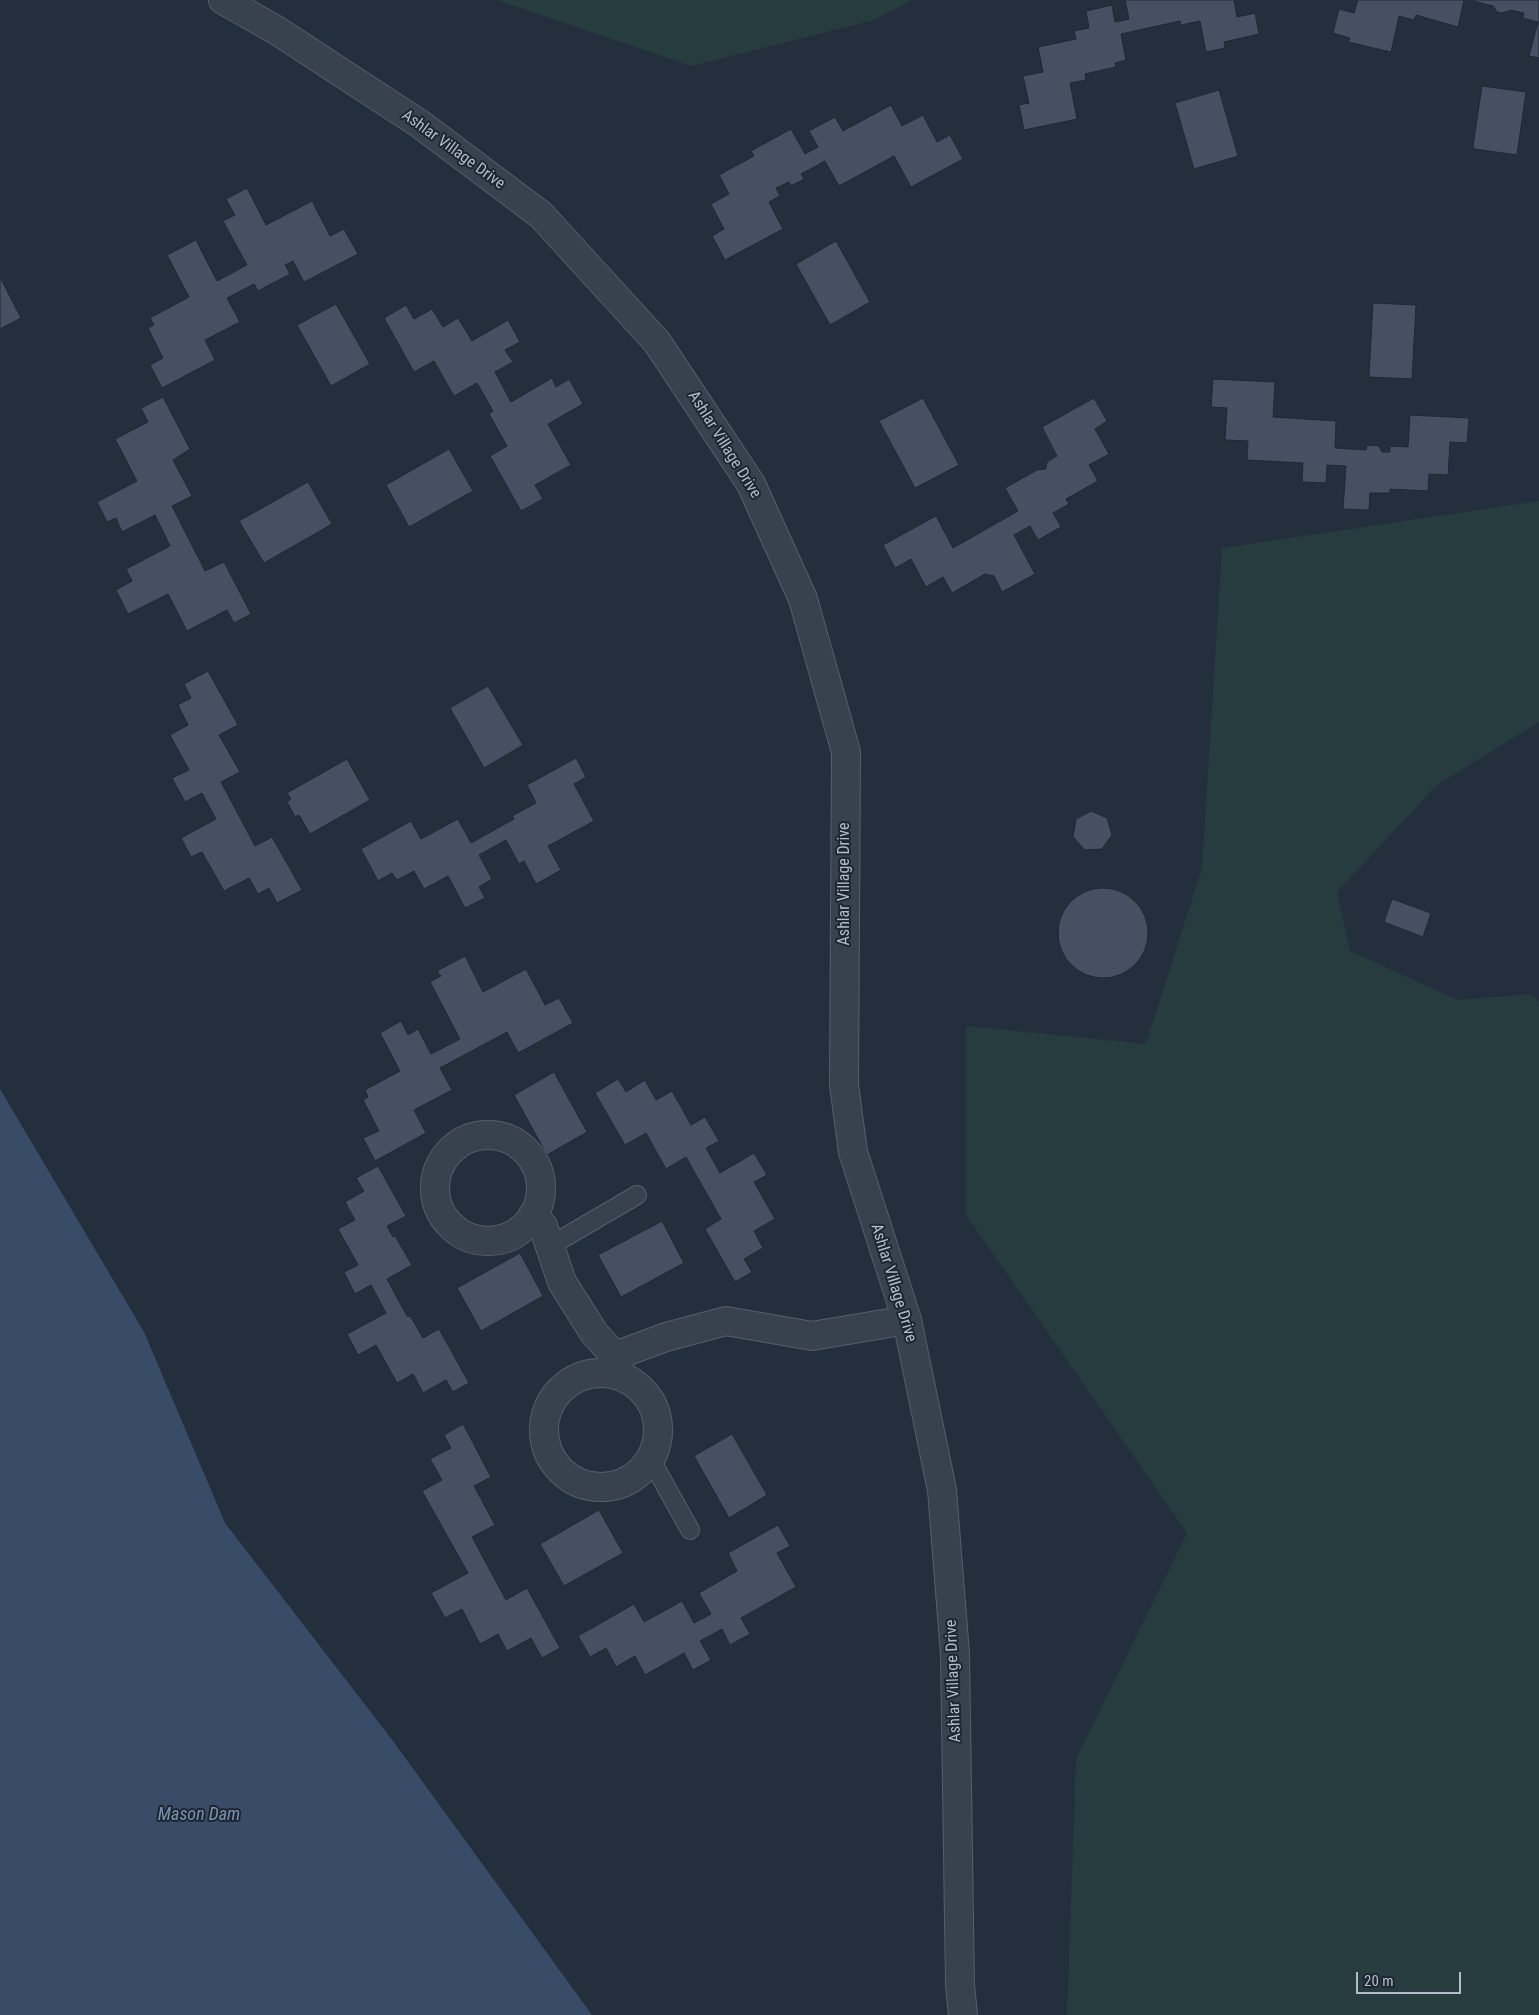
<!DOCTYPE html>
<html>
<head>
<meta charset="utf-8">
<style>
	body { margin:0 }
	#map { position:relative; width:1539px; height:2015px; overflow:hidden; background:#242f3e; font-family:"Roboto Condensed",sans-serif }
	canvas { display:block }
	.scale { position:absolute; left:1356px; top:1972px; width:105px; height:22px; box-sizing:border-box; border:2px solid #b4bcc9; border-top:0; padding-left:6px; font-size:15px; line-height:18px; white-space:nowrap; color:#b4bcc9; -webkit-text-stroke:4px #1d2633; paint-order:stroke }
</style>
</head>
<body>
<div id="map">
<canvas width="1539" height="2015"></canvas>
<div class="scale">20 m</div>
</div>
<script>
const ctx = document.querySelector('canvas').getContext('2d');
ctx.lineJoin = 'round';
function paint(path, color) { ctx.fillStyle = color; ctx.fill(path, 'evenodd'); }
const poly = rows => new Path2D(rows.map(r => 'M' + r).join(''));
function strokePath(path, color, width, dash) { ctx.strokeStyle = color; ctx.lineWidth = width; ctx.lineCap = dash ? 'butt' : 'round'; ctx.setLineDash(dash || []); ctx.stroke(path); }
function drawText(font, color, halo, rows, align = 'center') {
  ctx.font = font + ' "Roboto Condensed",sans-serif'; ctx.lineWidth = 4; ctx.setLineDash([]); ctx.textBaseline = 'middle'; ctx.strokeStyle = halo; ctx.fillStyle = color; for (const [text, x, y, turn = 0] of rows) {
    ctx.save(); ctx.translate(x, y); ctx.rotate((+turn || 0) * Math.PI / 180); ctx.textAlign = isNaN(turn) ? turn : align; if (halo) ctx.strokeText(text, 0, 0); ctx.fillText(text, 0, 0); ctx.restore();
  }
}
const green = poly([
	[497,0,912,0,874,20,691,66],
	[1539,501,1539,722,1437,785,1337,892,1350,951,1457,1000,1531,994,1539,1002,1539,2015,1067,2015,1076,1759,1187,1533,966,1215,966,1026,1146,1044,1202,868,1222,548]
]);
const water = poly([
	[0,1089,144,1332,225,1523,393,1741,592,2015,0,2015]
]);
const building = poly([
	[1125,0,1234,0,1237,17,1255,13,1259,34,1224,42,1225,48,1206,52,1200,21,1181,25,1180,21,1121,34,1126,60,1115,63,1116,67,1085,74,1086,80,1070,83,1077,119,1024,130,1019,105,1029,103,1023,76,1043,72,1038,47,1076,39,1074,31,1089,28,1086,11,1112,5,1115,22,1129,19,1125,0],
	[1358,0,1464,0,1458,27,1416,15,1414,20,1399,16,1391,52,1348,42,1350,38,1333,33,1339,9,1354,13,1358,0],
	[1469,0,1539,0,1539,58,1529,56,1538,22,1523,18,1524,13,1511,10,1502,13,1497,12,1493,6,1469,0],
	[1482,86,1526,92,1517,155,1475,149,1473,146,1482,86],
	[1219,90,1238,156,1194,169,1175,103,1219,90],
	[891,105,902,126,923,115,937,142,950,135,963,159,911,187,894,156,839,186,825,161,801,174,804,179,791,186,789,182,776,188,780,196,769,202,783,229,725,260,712,236,724,229,711,204,729,194,719,175,754,156,751,151,791,129,805,154,818,147,809,131,835,117,843,131,891,105],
	[247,188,266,225,312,201,330,236,344,229,358,254,304,282,293,261,285,265,290,274,258,291,254,284,227,298,240,322,205,340,215,360,162,388,150,365,163,358,148,328,154,325,150,318,189,297,167,255,196,240,217,281,247,265,223,221,235,215,226,199,247,188],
	[836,241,870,302,830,325,796,264,836,241],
	[0,277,21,318,0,329,0,277],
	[1373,303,1416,305,1412,379,1369,377,1373,303],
	[336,304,370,364,331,386,297,325,336,304],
	[406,305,414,319,432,309,443,327,458,318,472,341,508,320,520,342,505,350,513,362,495,372,511,402,552,378,556,387,569,379,583,404,548,424,571,465,535,485,543,499,521,511,490,456,507,446,489,414,493,411,477,383,454,396,434,361,414,372,384,318,406,305],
	[1213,379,1275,382,1273,417,1336,421,1335,448,1366,450,1367,445,1379,446,1382,452,1390,452,1390,446,1408,447,1410,415,1469,418,1467,443,1450,442,1448,475,1429,474,1428,491,1390,489,1390,493,1370,493,1369,510,1343,509,1346,466,1327,465,1326,483,1302,482,1303,463,1247,460,1248,441,1225,440,1227,408,1211,407,1213,379],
	[163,397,190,449,173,460,192,496,172,506,205,571,224,562,251,614,234,623,227,610,187,631,168,594,128,614,116,590,132,581,126,569,170,546,155,515,122,532,116,518,107,522,97,502,137,481,115,439,148,422,141,408,163,397],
	[923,398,959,465,915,488,879,421,923,398],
	[1094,398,1107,421,1095,429,1109,454,1089,465,1098,481,1066,499,1069,504,1053,513,1061,527,1038,540,1030,526,1014,535,1035,574,1002,592,994,576,985,574,952,593,943,577,926,587,911,559,895,568,883,545,936,516,953,548,1018,511,1005,488,1037,470,1046,469,1047,462,1057,456,1042,427,1094,398],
	[449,449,473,491,409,527,386,485,449,449],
	[308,482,332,524,264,563,239,521,308,482],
	[208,671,238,725,219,735,240,772,221,782,255,846,272,837,302,890,277,903,269,888,258,894,249,878,224,891,202,852,191,857,181,838,216,819,202,793,185,802,172,778,189,770,170,735,188,725,178,705,191,698,184,684,208,671],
	[488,686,523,745,484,768,450,708,488,686],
	[576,758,586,777,574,784,594,821,548,846,561,870,536,884,524,861,519,864,506,840,479,855,492,879,479,887,485,898,465,908,448,876,424,889,414,871,397,880,392,873,378,881,361,849,411,821,421,839,458,819,471,843,514,819,512,816,536,803,527,785,576,758],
	[347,759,370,800,310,834,299,815,295,817,287,802,291,799,287,793,347,759],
	[1091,811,1107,818,1112,835,1102,849,1085,850,1073,837,1076,819,1091,811],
	'1058 933a45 45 0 1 1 90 0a45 45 0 1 1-90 0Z',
	[1392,899,1431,913,1423,937,1384,922,1392,899],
	[465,956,483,992,526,969,545,1005,559,998,573,1023,518,1053,507,1032,440,1068,452,1090,414,1110,426,1133,375,1161,363,1138,379,1131,363,1100,368,1097,365,1090,400,1071,380,1033,401,1021,408,1035,418,1029,431,1054,460,1039,430,982,441,976,437,971,465,956],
	[554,1072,587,1132,547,1155,514,1095,554,1072],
	[618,1079,626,1092,645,1080,656,1100,672,1091,691,1125,705,1117,719,1141,706,1148,720,1173,754,1153,767,1175,754,1182,775,1219,754,1231,763,1248,744,1259,752,1272,735,1282,705,1229,721,1219,686,1157,666,1169,646,1133,625,1145,595,1093,618,1079],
	[378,1166,406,1216,387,1226,393,1237,395,1236,412,1265,387,1279,407,1316,411,1317,423,1338,439,1329,469,1383,453,1392,446,1380,423,1393,413,1374,397,1383,376,1345,358,1355,347,1334,386,1313,371,1285,355,1294,344,1272,358,1265,338,1229,355,1220,345,1202,364,1191,356,1178,378,1166],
	[662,1221,684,1263,621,1297,598,1255,662,1221],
	[520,1253,543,1296,481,1331,457,1288,520,1253],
	[463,1424,491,1477,474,1486,495,1525,472,1537,506,1600,527,1588,560,1648,542,1658,531,1638,507,1651,498,1634,480,1644,462,1609,445,1618,431,1593,468,1573,422,1491,442,1480,430,1459,451,1448,444,1435,463,1424],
	[732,1434,767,1495,729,1518,694,1456,732,1434],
	[599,1510,623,1553,564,1586,540,1544,599,1510],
	[778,1525,790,1546,777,1553,796,1587,741,1618,750,1634,730,1645,722,1629,700,1641,711,1660,693,1670,684,1653,645,1675,635,1656,616,1667,606,1648,590,1657,578,1636,634,1604,644,1622,682,1601,694,1623,711,1614,699,1593,737,1571,728,1553,778,1525]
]);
const lane = poly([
	[550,1246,637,1195],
	[650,1458,690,1530]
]);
const street = poly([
	[223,0,276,30,420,124,541,215,657,342,751,484,803,599,846,752,844,1085,853,1152,907,1320,942,1490,955,1654,960,1985,963,2015],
	'435 1188a53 53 0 1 1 106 0a53 53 0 1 1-106 0Z',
	[533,1215,543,1226,562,1282,594,1333,615,1356,621,1374],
	[615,1356,666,1337,726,1321,812,1336,907,1320],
	'544 1430a57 57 0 1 1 114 0a57 57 0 1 1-114 0Z'
]);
const streetNames = [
	["Ashlar Village Drive",453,150,36],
	["Ashlar Village Drive",724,445,58],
	["Ashlar Village Drive",845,884,-90],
	["Ashlar Village Drive",893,1283,73],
	["Ashlar Village Drive",954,1681,-92]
];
const waterNames = [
	["Mason Dam",199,1815]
];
paint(green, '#263c3f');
paint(water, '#394c67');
paint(building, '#455162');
strokePath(building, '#1f2835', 1);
strokePath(lane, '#565f6c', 20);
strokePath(street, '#565f6c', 30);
strokePath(lane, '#38414e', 18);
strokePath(street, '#38414e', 28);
drawText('16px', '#b4bcc9', '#1d2633', streetNames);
drawText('italic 18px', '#7c92b1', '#1d2633', waterNames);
</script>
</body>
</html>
